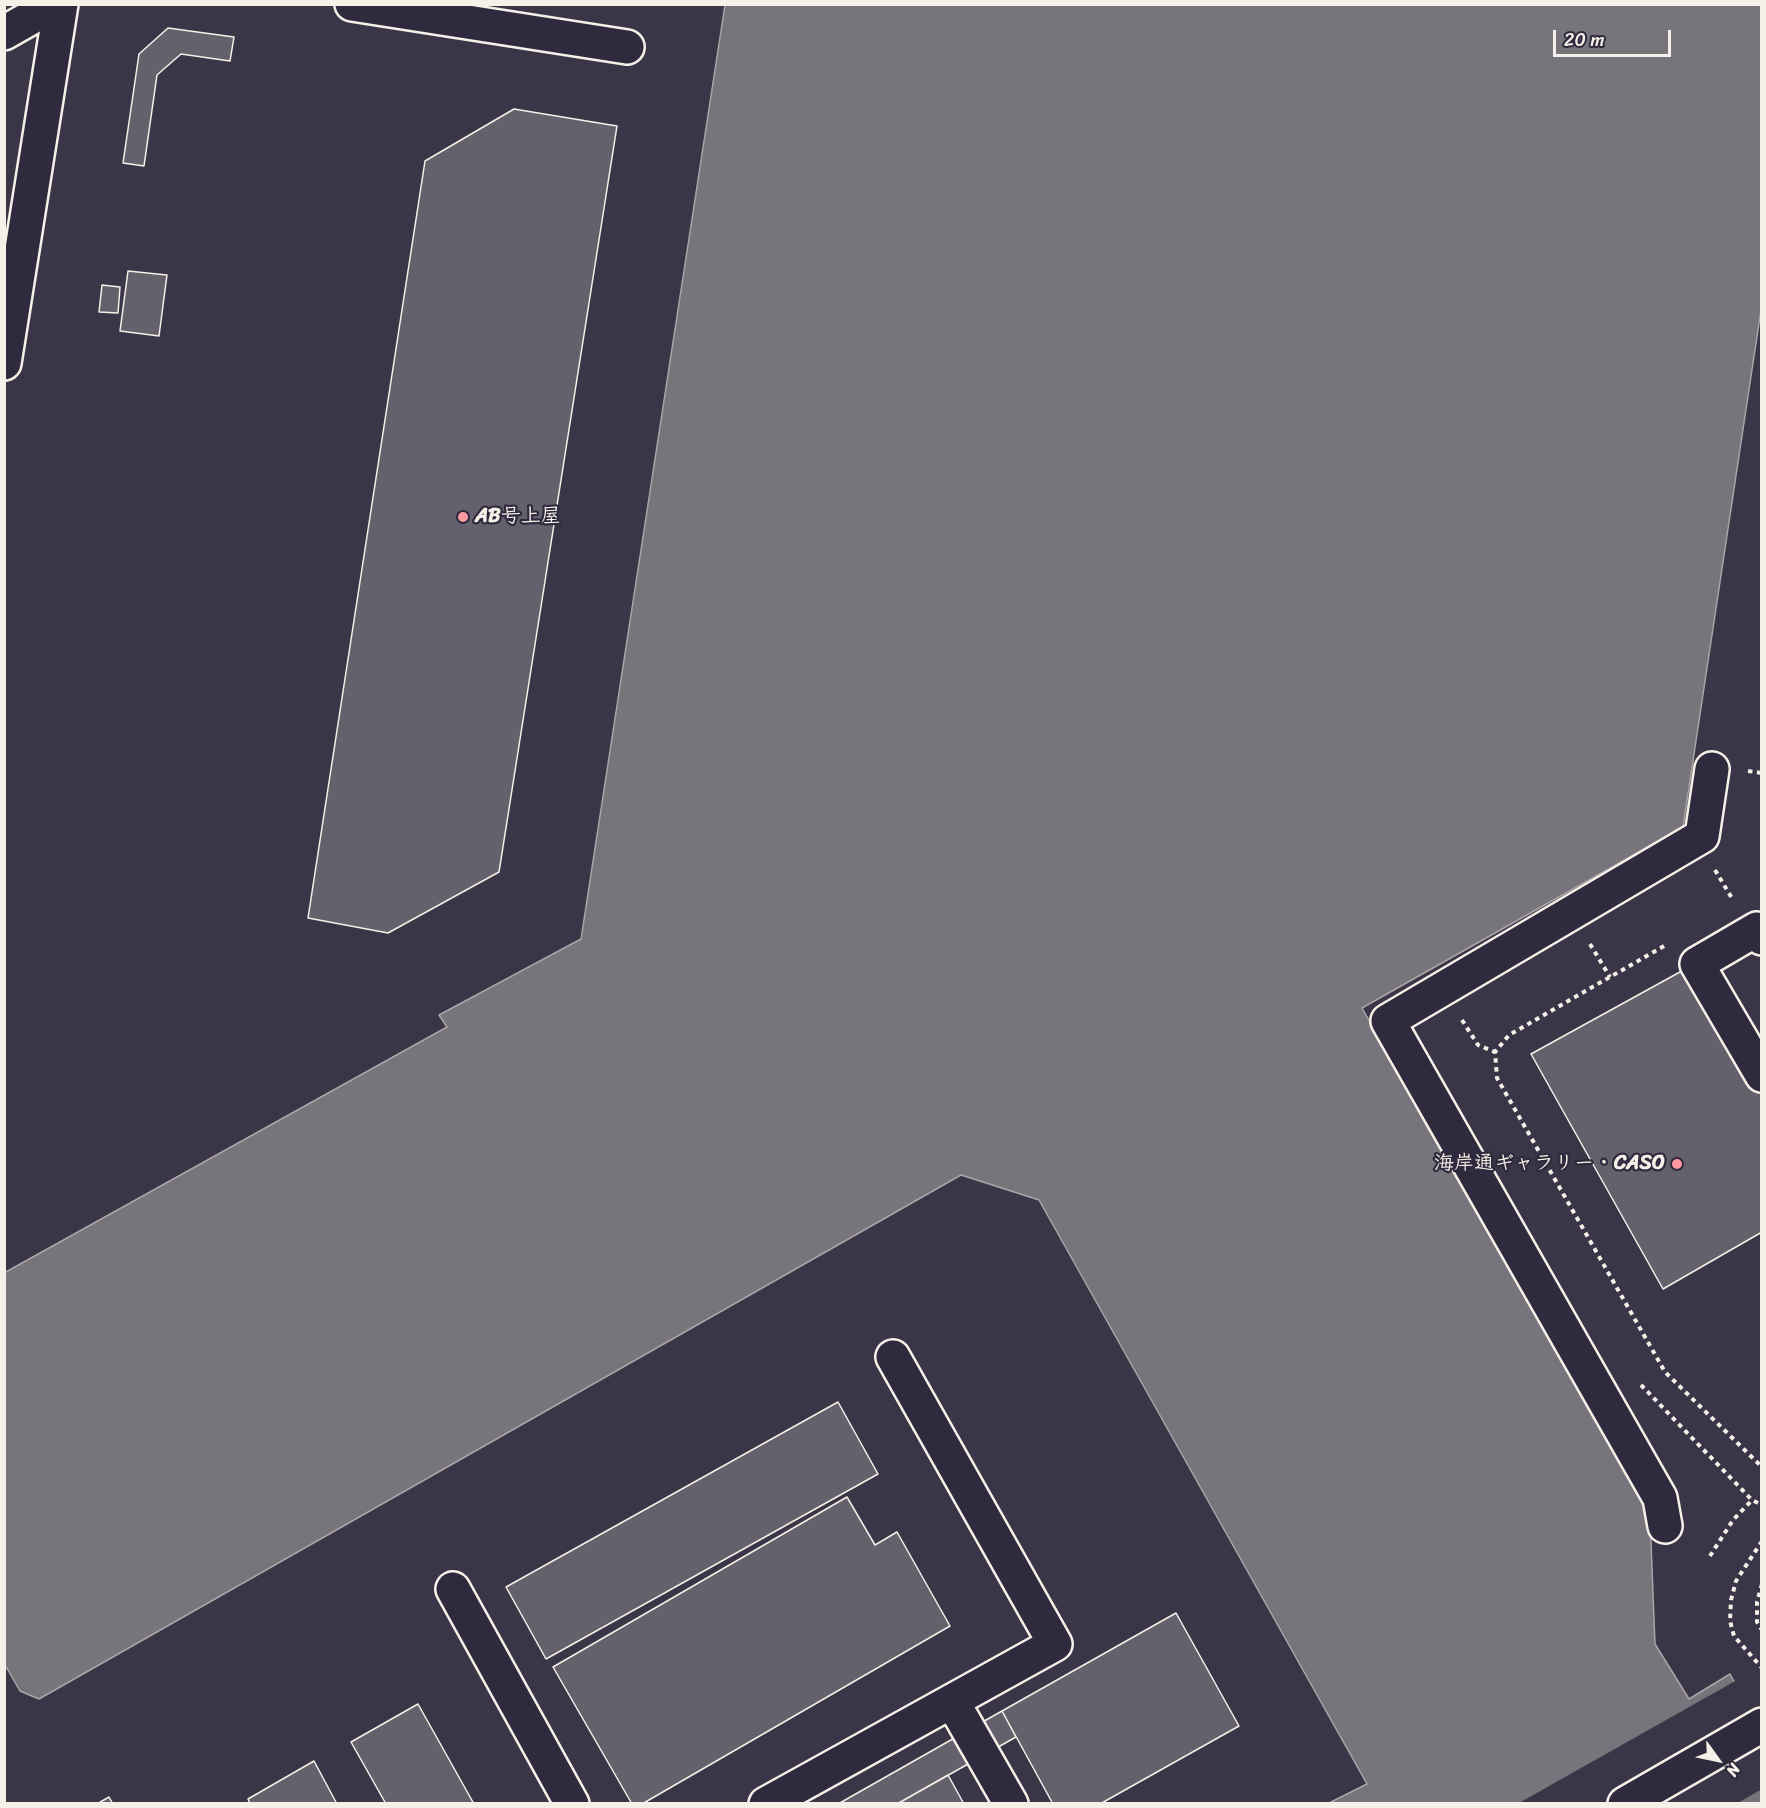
<!DOCTYPE html>
<html>
<head>
<meta charset="utf-8">
<style>
	body { margin:0 }
	#map { position:relative; width:1766px; height:1808px; overflow:hidden; background:#3b3647; font-family:Sriracha,sans-serif }
	canvas { display:block }
	.frame { position:absolute; inset:0; border:6px solid #f4f1e8; pointer-events:none }
	.north { position:absolute; left:1688px; top:1730px; width:60px; height:60px; -webkit-text-stroke:4px #2f2a3d; paint-order:stroke; rotate:123deg; font-size:16px; font-weight:700; line-height:24px; text-align:center; color:#f4f1e8 }
	.north::after { content:''; display:block; margin:auto; width:21px; height:27px; background:#f4f1e8; clip-path:polygon(50% 0,100% 100%,50% 72%,0 100%) }
	.scale { position:absolute; left:1553px; top:30px; width:118px; height:27px; box-sizing:border-box; border:3px solid #f4f1e8; border-top:0; padding-left:8px; font-size:18px; line-height:21px; white-space:nowrap; color:#f4f1e8; -webkit-text-stroke:4px #2f2a3d; paint-order:stroke }
</style>
</head>
<body>
<div id="map">
<canvas width="1766" height="1808"></canvas>
<div class="frame"></div>
<div class="north">N</div>
<div class="scale">20 m</div>
</div>
<script>
const ctx = document.querySelector('canvas').getContext('2d');
ctx.lineJoin = 'round';
function paint(path, color) { ctx.fillStyle = color; ctx.fill(path, 'evenodd'); }
const poly = rows => new Path2D(rows.map(r => 'M' + r).join(''));
function strokePath(path, color, width, dash) { ctx.strokeStyle = color; ctx.lineWidth = width; ctx.lineCap = dash ? 'butt' : 'round'; ctx.setLineDash(dash || []); ctx.stroke(path); }
function drawText(font, color, halo, rows, align = 'center') {
  ctx.font = font + ' Sriracha,"Klee One",sans-serif'; ctx.lineWidth = 4.5; ctx.setLineDash([]); ctx.textBaseline = 'middle'; ctx.strokeStyle = halo; ctx.fillStyle = color; for (const [text, x, y, turn = 0] of rows) {
    ctx.save(); ctx.translate(x, y); ctx.rotate((+turn || 0) * Math.PI / 180); ctx.textAlign = isNaN(turn) ? turn : align; if (halo) ctx.strokeText(text, 0, 0); ctx.fillText(text, 0, 0); ctx.restore();
  }
}
const water = poly([
	[725,5,1761,5,1761,310,1683,827,1362,1008,1506,1258,1650,1517,1655,1644,1689,1699,1730,1674,1761,1732,1761,1803,1329,1803,1367,1784,1039,1200,961,1175,39,1699,20,1691,5,1665,4,1273,447,1027,439,1015,581,939,725,5]
]);
const pier = poly([
	[1737,1680,1762,1725,1762,1789,1736,1804,1519,1803]
]);
const building = poly([
	[168,28,234,37,230,61,181,54,157,75,144,166,123,163,139,54,168,28],
	[514,109,617,126,499,872,388,933,308,918,425,161,514,109],
	[128,271,167,275,159,336,120,331,128,271],
	[102,285,120,287,118,313,99,312,102,285],
	[1689,967,1762,1096,1762,1232,1663,1289,1531,1054,1689,967],
	[838,1402,878,1474,546,1659,506,1587,838,1402],
	[847,1497,875,1545,897,1532,950,1626,642,1804,632,1804,553,1667,847,1497],
	[1176,1613,1239,1726,1100,1804,1053,1804,1002,1711,1176,1613],
	[418,1704,474,1804,386,1804,351,1742,418,1704],
	[1002,1711,1016,1737,897,1804,838,1804,1002,1711],
	[314,1761,337,1804,250,1804,248,1799,314,1761],
	[948,1775,964,1804,897,1804,948,1775],
	[109,1797,113,1804,97,1804,109,1797]
]);
const path = poly([
	[1748,771,1762,773],
	[1715,870,1733,900],
	[1590,944,1610,977],
	[1664,946,1509,1035,1495,1052,1497,1078,1665,1372,1762,1467],
	[1462,1020,1478,1045,1495,1052],
	[1641,1385,1752,1500,1762,1505],
	[1762,1541,1736,1581,1731,1600,1730,1621,1734,1636,1762,1668],
	[1710,1556,1733,1520,1752,1500],
	[1762,1584,1757,1602,1757,1622,1762,1630]
]);
const minor = poly([
	[352,4,627,47],
	[4,33,55,4],
	[4,363,61,4],
	[1762,938,1757,929,1697,964,1762,1075],
	[1665,1526,1660,1498,1388,1021,1702,836,1712,769],
	[453,1589,572,1804],
	[952,1701,1011,1804],
	[766,1804,1055,1644,893,1357]
]);
const major = poly([
	[1625,1804,1762,1725]
]);
const markers = [
	[463,517,6,"#ff9aa2"],
	[1677,1164,6,"#ff9aa2"]
];
const poiNames = [
	["AB号上屋",475,517],
	["海岸通ギャラリー・CASO",1665,1164,"right"]
];
paint(water, '#78747b');
strokePath(water, '#aaa6a7', 1.5);
paint(pier, '#3b3647');
paint(building, '#65616c');
strokePath(building, '#f4f1e8', 1.5);
strokePath(minor, '#f4f1e8', 38);
strokePath(major, '#f4f1e8', 38);
strokePath(path, '#f4f1e8', 4, [4.5, 4.5]);
strokePath(minor, '#2f2a3d', 33);
strokePath(major, '#2f2a3d', 33);
for (const [x, y, r, color] of markers) { const dot = new Path2D(); dot.arc(x, y, r, 0, 2 * Math.PI); ctx.fillStyle = color; ctx.fill(dot); strokePath(dot, '#2f2a3d', 2); }
drawText('bold 20px', '#f4f1e8', '#2f2a3d', poiNames, 'left');
</script>
</body>
</html>
